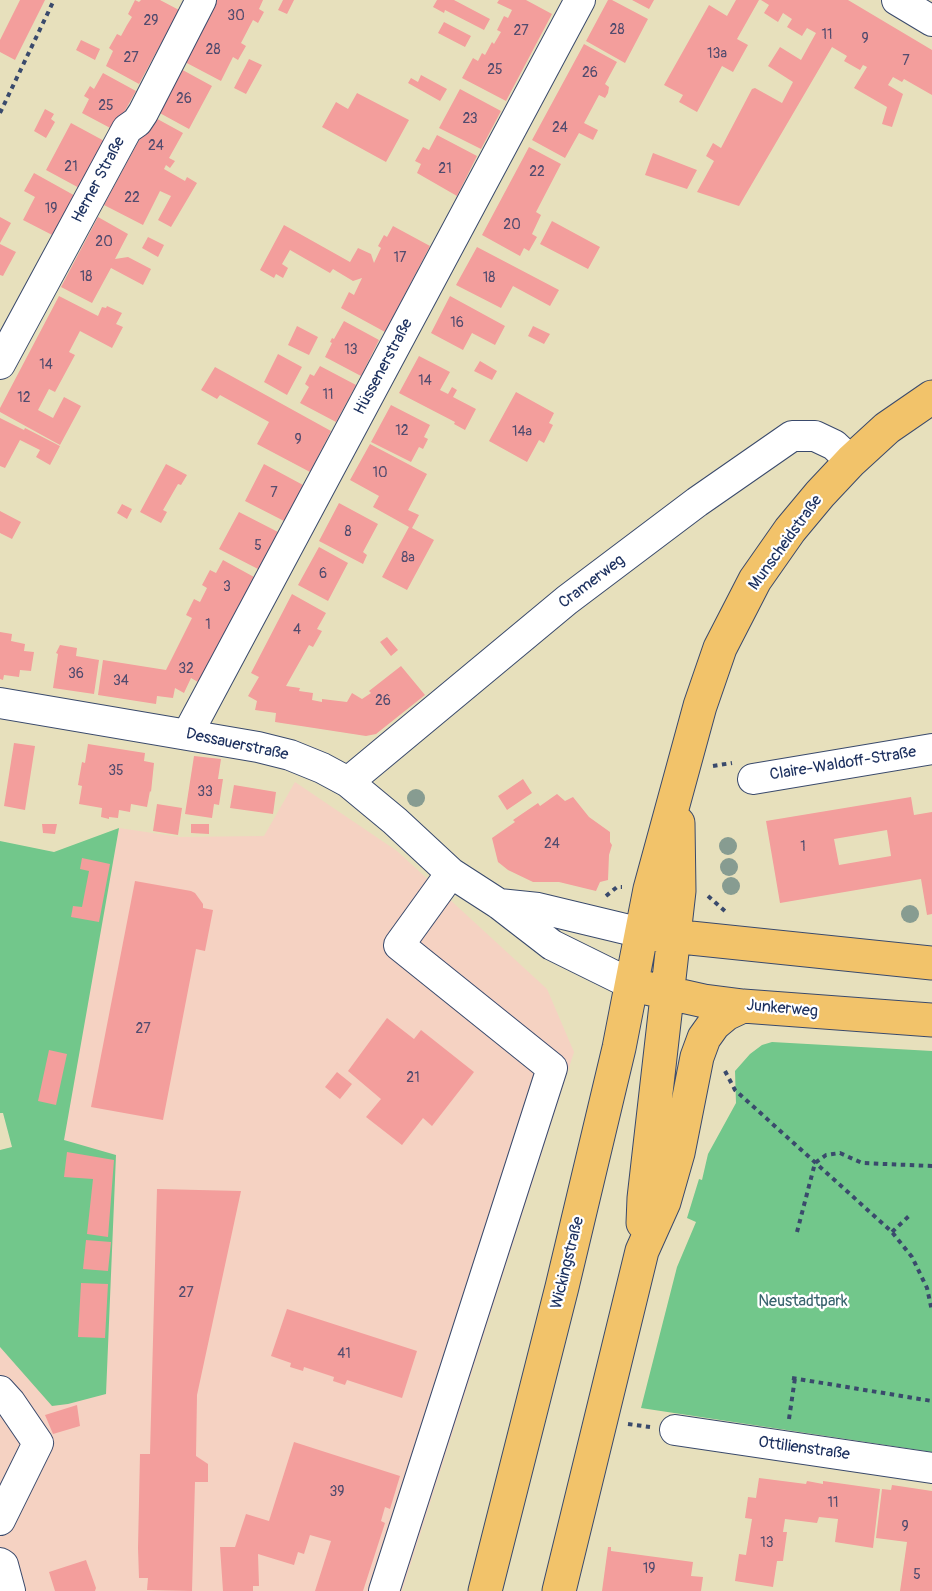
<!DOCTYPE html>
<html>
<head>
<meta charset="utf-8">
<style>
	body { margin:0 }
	canvas { display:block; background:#e7e0bc }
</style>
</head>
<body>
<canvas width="932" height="1591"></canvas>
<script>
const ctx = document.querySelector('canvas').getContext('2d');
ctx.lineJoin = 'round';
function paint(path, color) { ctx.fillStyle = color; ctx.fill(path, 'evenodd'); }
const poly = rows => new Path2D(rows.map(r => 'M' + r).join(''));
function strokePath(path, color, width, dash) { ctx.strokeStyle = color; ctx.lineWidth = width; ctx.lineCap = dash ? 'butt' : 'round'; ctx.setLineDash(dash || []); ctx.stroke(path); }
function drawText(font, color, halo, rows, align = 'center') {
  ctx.font = font + ' Pangolin,sans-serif'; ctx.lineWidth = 4.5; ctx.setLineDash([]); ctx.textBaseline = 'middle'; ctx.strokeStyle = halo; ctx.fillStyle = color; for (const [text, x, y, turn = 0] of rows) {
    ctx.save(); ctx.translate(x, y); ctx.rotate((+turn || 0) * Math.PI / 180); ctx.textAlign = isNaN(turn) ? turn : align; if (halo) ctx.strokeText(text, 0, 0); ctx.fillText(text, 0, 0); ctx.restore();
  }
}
const built = poly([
	[295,782,397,851,547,989,574,1052,402,1591,0,1591,0,1347,22,1370,119,828,180,837,264,836]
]);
const green = poly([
	[119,828,64,1140,116,1155,106,1394,68,1404,52,1406,0,1347,0,1150,12,1147,3,1113,0,1113,0,841,54,852],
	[772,1042,932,1051,932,1452,641,1408,677,1267,696,1222,687,1218,699,1179,702,1180,708,1154,736,1103,735,1071,750,1054,762,1045]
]);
const building = poly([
	[20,0,45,0,15,60,0,52,0,40],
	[135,0,139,2,141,0,160,0,179,10,139,84,106,66,113,51,109,48,117,34,121,36,127,25,132,17,128,14],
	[215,0,263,0,259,9,264,12,258,23,253,20,241,43,246,46,238,60,233,57,221,81,183,61],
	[283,0,294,0,287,14,278,10],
	[437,0,454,0,490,19,484,30,445,10,444,13,433,7],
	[499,0,526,0,552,14,506,101,462,78,473,58,478,61,482,53,485,55,492,42,494,44,501,32,497,30,504,16,508,18,512,10,497,3],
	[608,0,612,0,648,19,625,63,586,41],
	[632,0,654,0,649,9],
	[736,0,759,0,737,39,748,45,733,72,722,66,697,112,679,102,683,95,664,85,709,5,727,16],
	[761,0,848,0,932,50,932,95,904,79,902,82,893,77,888,85,903,94,892,127,882,124,887,107,854,88,867,67,863,65,860,70,844,61,847,56,832,47,739,206,697,192,714,161,706,156,713,143,721,148,752,89,755,88,782,103,793,82,768,66,780,47,801,60,816,33,807,28,802,36,787,27,792,19,783,13,778,22,764,13,769,5],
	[444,22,471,36,465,47,438,33],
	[81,40,100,49,95,60,76,50],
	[584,44,617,62,605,84,609,87,608,93,605,98,599,95,584,123,598,130,593,140,579,133,565,158,532,140],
	[249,59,262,65,246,94,234,88],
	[179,68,212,86,189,129,156,111],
	[103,73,136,91,114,130,82,113,89,99,84,96,90,86,94,89],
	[421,75,447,89,440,101,408,83,411,78,418,82],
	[460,89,501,111,481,149,439,128],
	[357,93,409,120,386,162,322,127,336,102,348,109],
	[45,109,54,114,51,119,55,122,46,138,34,131],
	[152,116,183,133,169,158,175,161,170,168,166,165,164,169,185,181,187,177,197,183,171,227,158,220,171,196,160,191,143,225,104,205],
	[71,123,108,143,83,190,46,170],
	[437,135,477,156,457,196,417,173,421,164,415,161,423,147,429,150],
	[529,147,561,164,536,212,541,215,532,234,537,237,529,251,524,248,520,256,482,235],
	[653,153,697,170,687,189,645,175],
	[34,173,79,198,58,238,23,220,35,197,24,191],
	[0,217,11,223,0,243],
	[98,217,128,234,115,259,128,257,151,269,143,285,111,268,92,303,61,287],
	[552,221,600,247,588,269,540,244],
	[284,225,350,262,358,248,371,254,374,263,381,248,378,246,384,235,387,237,393,226,430,246,385,332,341,308,349,292,354,295,362,278,353,281,333,269,330,273,290,250,282,264,288,268,283,278,276,274,274,278,260,270],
	[148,237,164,245,158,257,142,248],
	[0,244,16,252,3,276,0,275],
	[477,247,559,290,550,306,513,286,501,308,456,285],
	[59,296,98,316,102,307,106,308,107,306,122,313,116,324,123,327,112,348,80,331,69,352,75,355,55,392,49,389,38,410,53,418,64,397,81,406,60,445,0,412,0,408],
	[450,296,505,326,495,345,472,333,463,350,431,333],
	[344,321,379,340,361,376,325,357,332,343,330,342,332,338,334,339],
	[297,326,318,337,309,355,288,345],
	[533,326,550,334,544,344,528,336],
	[278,354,302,367,287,395,264,382],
	[419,356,450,372,440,390,448,394,452,387,457,390,453,397,476,409,465,430,454,424,455,422,399,393],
	[480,361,497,371,492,380,474,371],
	[320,366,356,385,336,422,300,403,309,387,305,384,310,374,314,376],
	[215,367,331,431,310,472,257,444,269,422,220,395,217,399,201,390],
	[516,392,554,413,549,423,553,425,544,443,539,440,527,462,489,441],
	[391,405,430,425,424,437,428,439,423,449,419,447,411,462,371,442],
	[0,418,24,430,25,428,60,446,50,465,36,457,40,450,20,440,5,468,0,466],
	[370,444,427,474,408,510,419,515,412,528,434,540,407,590,382,577,409,527,373,507,379,496,350,480],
	[166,464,187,475,181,485,178,484,163,510,167,512,161,523,140,512],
	[264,464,303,485,284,521,245,501],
	[339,503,378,524,363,552,367,555,363,564,319,541],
	[122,504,132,509,127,519,117,513],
	[0,511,21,522,12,539,0,533],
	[239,512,278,532,258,569,219,549],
	[319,547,348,563,328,601,298,585],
	[223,560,254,577,198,682,191,678,184,693,175,688,173,698,157,696,156,704,98,695,103,660,166,670,192,618,186,615,194,599,200,602,207,588,202,585,210,570,216,573],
	[292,594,326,613,317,629,322,631,313,647,309,645,286,686,300,688,299,691,313,693,312,700,322,702,322,699,347,702,352,693,362,699,371,693,369,691,401,666,425,695,376,734,366,736,275,722,276,713,255,710,257,701,248,696,259,677,251,673],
	[0,632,12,634,11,641,25,644,24,651,34,652,31,671,20,670,19,677,4,675,3,680,0,679],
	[387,637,398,650,391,656,380,642],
	[60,645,77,648,76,656,99,660,94,694,53,688,58,654,56,653],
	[14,743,35,746,25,810,4,806],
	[88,744,145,753,144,761,154,763,151,792,150,791,147,807,131,804,130,812,119,810,118,818,109,817,109,819,101,817,102,808,79,804,82,786,78,785,82,762,85,763],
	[194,756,221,759,218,779,223,779,219,805,214,804,212,818,185,814],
	[523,779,532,793,507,810,498,796],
	[234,785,276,792,273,814,230,808],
	[557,794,565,801,573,797,589,817,610,832,610,842,612,845,609,855,608,880,600,882,596,891,559,882,533,882,508,870,498,862,492,838,515,822,513,820,538,803,540,806],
	[911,797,914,815,932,812,932,914,927,915,921,879,780,903,766,821],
	[887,830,891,856,839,865,834,839],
	[157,804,182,808,178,835,153,831],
	[42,824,57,824,55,834,43,833],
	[191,824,209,824,209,834,191,833],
	[82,858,110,864,99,922,71,917,73,906,82,907,89,871,80,869],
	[135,881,191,891,195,893,203,904,203,908,213,910,205,951,196,949,163,1120,91,1107],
	[387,1018,414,1039,421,1030,474,1072,432,1126,423,1118,402,1145,366,1117,381,1099,348,1071],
	[49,1050,67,1054,56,1105,38,1101],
	[337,1072,352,1084,340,1099,325,1087],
	[67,1152,114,1160,108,1237,87,1234,93,1179,64,1177],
	[157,1189,241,1191,197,1395,196,1456,208,1464,208,1482,195,1482,192,1591,147,1590,148,1578,139,1578,138,1548,140,1454,150,1454],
	[86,1240,111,1242,108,1271,83,1269],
	[81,1283,108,1284,105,1338,78,1337],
	[287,1309,417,1351,402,1398,347,1380,345,1385,333,1381,334,1377,304,1367,303,1371,290,1367,291,1363,271,1356],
	[77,1405,80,1426,53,1434,45,1415],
	[294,1442,400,1476,390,1509,385,1507,381,1521,385,1523,363,1591,315,1591,331,1541,310,1535,304,1554,298,1552,294,1565,258,1554,259,1586,253,1586,253,1591,223,1591,220,1547,235,1547,246,1514,269,1521],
	[759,1478,806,1484,807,1481,823,1484,823,1481,880,1489,873,1548,835,1542,838,1519,819,1517,817,1523,785,1519,783,1532,787,1532,783,1561,777,1561,773,1587,735,1581,739,1554,746,1555,752,1519,745,1518,748,1497,756,1498],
	[892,1485,932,1491,932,1591,900,1591,907,1542,876,1538,882,1489,891,1490],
	[608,1547,611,1547,611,1551,693,1562,691,1576,703,1577,701,1591,602,1591],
	[86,1560,96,1588,95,1591,55,1591,49,1572]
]);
const path = poly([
	[0,113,54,0],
	[713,766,732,763],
	[606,896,617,887,622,887],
	[708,896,725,911],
	[725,1071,735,1090,892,1232,912,1257,927,1288,932,1311],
	[797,1232,815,1163,826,1155,840,1153,862,1163,932,1166],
	[892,1232,909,1216],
	[792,1378,932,1401],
	[789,1419,795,1378],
	[628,1424,650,1427]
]);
const minor = poly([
	[897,0,932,21],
	[0,364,127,129,137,122,143,113,201,0],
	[0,703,258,747,290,755,322,768,348,782,395,821,451,873,499,904,552,945,633,985],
	[187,735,580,0],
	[753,779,932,749],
	[348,782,567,600,697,502,792,436,815,436,834,445,851,461],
	[499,904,538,908,642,933],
	[0,1391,10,1402,38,1443,0,1520],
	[675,1430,932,1468],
	[0,1563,3,1565,10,1591],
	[384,1591,552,1068,399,945,451,873]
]);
const major = poly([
	[652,934,932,963],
	[646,988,704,1001,743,1006,932,1020],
	[643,1223,644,1198,679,891,678,823],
	[485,1591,562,1287,619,1048,650,889,700,706,720,648,755,580,790,530,820,494,851,461,887,428,932,397],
	[559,1591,642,1251,664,1202,678,1153,697,1057,704,1038,714,1024,726,1014,743,1006]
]);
const trees = [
	[416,798],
	[728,846],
	[729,867],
	[731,886],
	[910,914]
];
const numberNames = [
	["30",236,16],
	["29",151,21],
	["28",617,30],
	["27",521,31],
	["11",827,35],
	["9",865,39],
	["28",213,50],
	["13a",717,54],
	["27",131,58],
	["7",906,61],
	["25",495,70],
	["26",590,73],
	["26",184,99],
	["25",106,106],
	["23",470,119],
	["24",560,128],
	["24",156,146],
	["21",71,167],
	["21",445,169],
	["22",537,172],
	["22",132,198],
	["19",51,209],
	["20",512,225],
	["20",104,242],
	["17",400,258],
	["18",86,277],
	["18",489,278],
	["16",457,323],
	["13",351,350],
	["14",46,365],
	["14",425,381],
	["11",328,395],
	["12",24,398],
	["12",402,431],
	["14a",522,432],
	["9",298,440],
	["10",380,473],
	["7",274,493],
	["8",348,532],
	["5",258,546],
	["8a",408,558],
	["6",323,574],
	["3",227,587],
	["1",208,625],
	["4",297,630],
	["32",186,669],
	["36",76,674],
	["34",121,681],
	["26",383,701],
	["35",116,771],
	["33",205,792],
	["24",552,844],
	["1",803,847],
	["27",143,1029],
	["21",413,1078],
	["27",186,1293],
	["41",344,1354],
	["39",337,1492],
	["11",833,1503],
	["9",905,1527],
	["13",767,1543],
	["19",649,1569],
	["5",917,1575]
];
const streetNames = [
	["Herner Straße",99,180,-62],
	["Hüssenerstraße",384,367,-62],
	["Munscheidstraße",786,543,-54],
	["Cramerweg",592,582,-37],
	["Dessauerstraße",237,745,12],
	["Claire-Waldoff-Straße",843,764,-9],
	["Junkerweg",782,1009,5],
	["Wickingstraße",568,1263,-76],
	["Ottilienstraße",804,1449,8]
];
const parkNames = [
	["Neustadtpark",803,1302]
];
paint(built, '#f5d2c2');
paint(green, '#72c78b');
paint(building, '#f39e9c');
strokePath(minor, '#3a4a6c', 32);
strokePath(major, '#3a4a6c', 35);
strokePath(path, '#3a4a6c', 4, [4.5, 4.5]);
strokePath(minor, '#fff', 30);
strokePath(major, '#f2c36a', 33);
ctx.fillStyle = '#879c91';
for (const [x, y] of trees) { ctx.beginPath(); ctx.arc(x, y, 9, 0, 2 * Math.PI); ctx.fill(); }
drawText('14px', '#514b6e', null, numberNames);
drawText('16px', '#1b2f5e', '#fff', streetNames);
drawText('16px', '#39646e', '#fff', parkNames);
</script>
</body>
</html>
